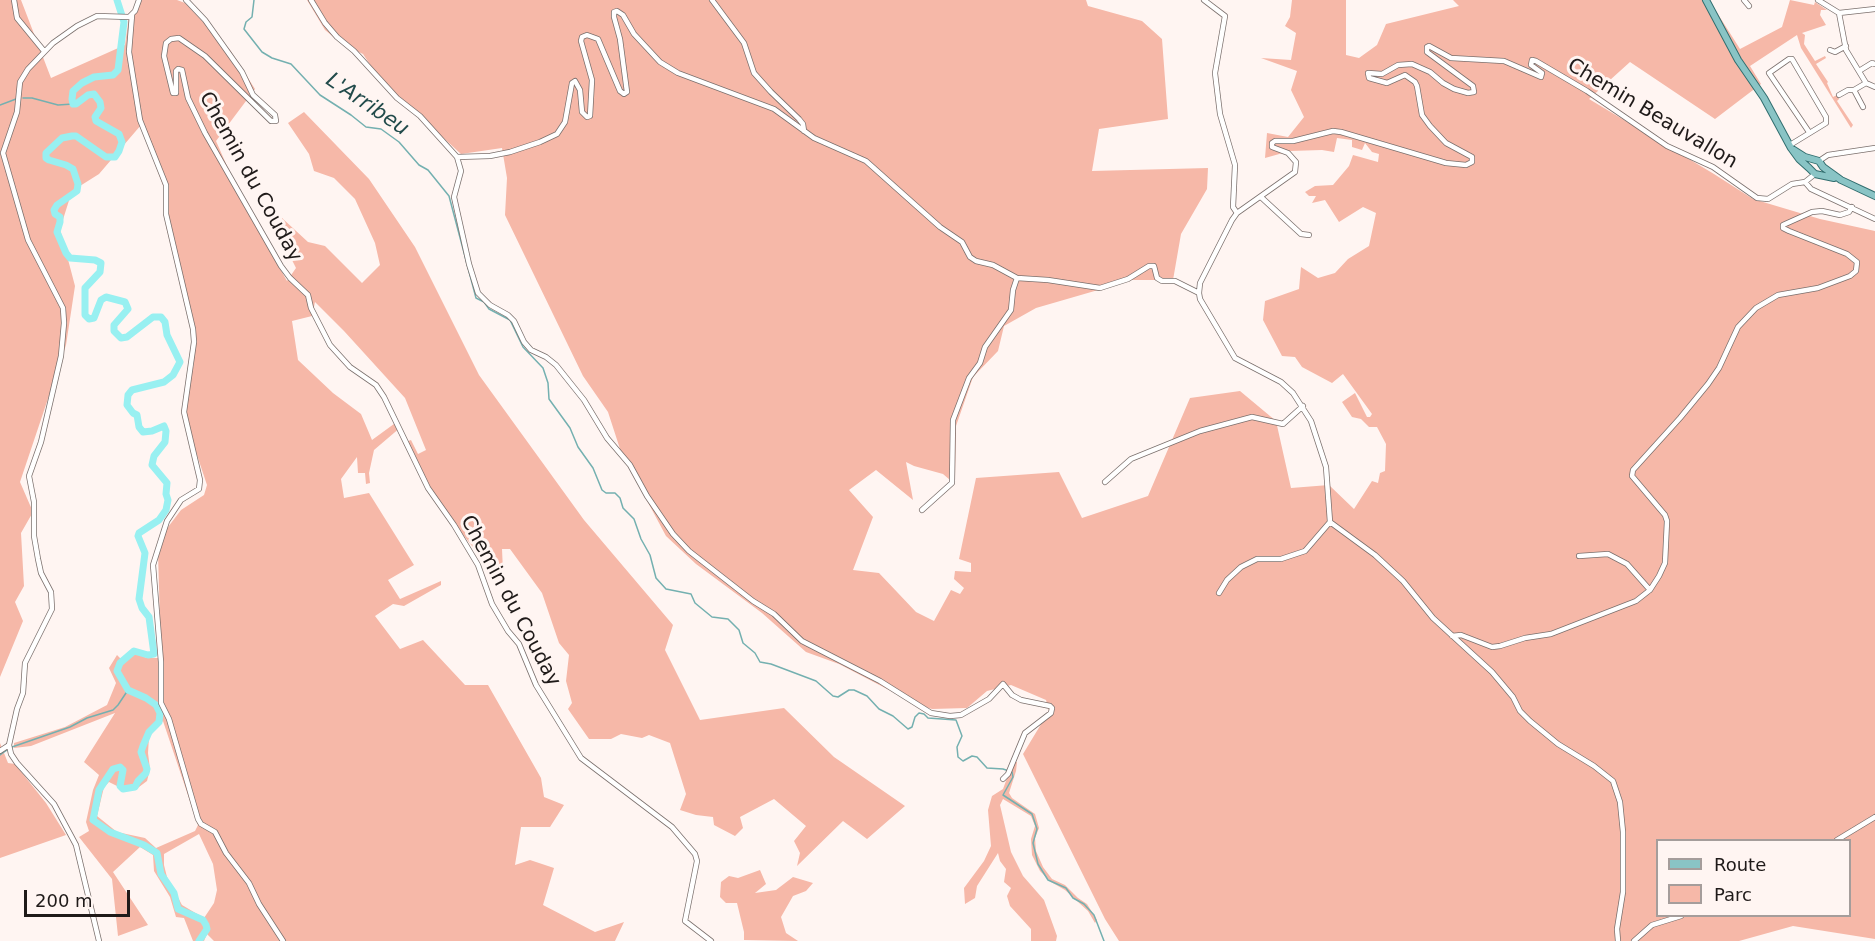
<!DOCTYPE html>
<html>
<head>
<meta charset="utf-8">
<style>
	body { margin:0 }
	#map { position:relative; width:1875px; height:941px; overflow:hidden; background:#fff5f2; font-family:"DejaVu Sans",sans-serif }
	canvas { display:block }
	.legend { position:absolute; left:1656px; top:839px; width:195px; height:78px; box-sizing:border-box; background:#fff5f2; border:2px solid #a59d9b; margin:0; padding:8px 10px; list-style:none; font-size:18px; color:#1f1a19 }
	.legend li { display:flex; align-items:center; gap:12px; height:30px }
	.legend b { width:30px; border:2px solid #a59d9b }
	.scale { position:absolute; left:24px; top:890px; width:106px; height:27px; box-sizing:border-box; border:3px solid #1f1a19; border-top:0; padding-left:8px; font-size:18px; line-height:21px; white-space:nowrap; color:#1f1a19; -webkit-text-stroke:4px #fff5f2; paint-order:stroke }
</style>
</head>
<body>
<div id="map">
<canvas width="1875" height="941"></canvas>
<ul class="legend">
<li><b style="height:8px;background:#89c4c5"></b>Route</li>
<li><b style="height:16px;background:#f6b8a8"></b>Parc</li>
</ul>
<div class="scale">200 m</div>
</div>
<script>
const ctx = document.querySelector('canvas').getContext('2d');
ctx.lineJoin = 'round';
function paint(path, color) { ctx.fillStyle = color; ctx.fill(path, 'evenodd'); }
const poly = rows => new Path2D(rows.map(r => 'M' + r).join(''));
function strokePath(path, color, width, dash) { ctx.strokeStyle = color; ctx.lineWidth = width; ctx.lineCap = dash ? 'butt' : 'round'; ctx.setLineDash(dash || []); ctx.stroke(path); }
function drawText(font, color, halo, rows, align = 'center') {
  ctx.font = font + ' "DejaVu Sans",sans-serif'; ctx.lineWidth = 6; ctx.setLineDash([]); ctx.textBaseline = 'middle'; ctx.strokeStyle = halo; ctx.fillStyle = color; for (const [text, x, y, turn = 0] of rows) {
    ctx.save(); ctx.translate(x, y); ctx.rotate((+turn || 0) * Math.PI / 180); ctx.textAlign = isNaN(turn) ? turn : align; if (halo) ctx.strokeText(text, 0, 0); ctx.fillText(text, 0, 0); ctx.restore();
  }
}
const green = poly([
	[0,0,21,0,51,78,125,45,129,16,141,0,177,0,185,3,230,50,255,89,216,141,245,207,287,281,296,268,282,240,282,218,308,242,325,246,362,283,380,265,375,243,355,199,334,178,314,171,309,154,288,123,304,112,369,179,415,247,479,375,584,520,673,625,665,650,700,720,784,708,834,757,905,806,867,839,843,821,797,866,800,853,794,841,806,826,774,799,740,817,743,828,735,836,714,825,713,817,696,815,680,810,686,794,670,743,649,735,642,738,621,734,611,739,589,739,568,709,572,703,566,681,569,655,559,643,542,593,510,549,502,549,503,571,484,561,452,521,432,493,403,443,411,440,418,454,426,450,405,398,344,331,315,302,312,316,292,321,298,360,333,393,361,414,372,440,398,421,401,427,374,450,369,473,370,483,366,484,365,473,358,473,357,457,341,479,344,498,369,493,414,565,388,580,400,599,441,581,441,585,404,606,393,604,375,616,400,649,423,640,465,685,488,685,541,778,544,797,564,805,550,827,521,827,515,865,530,860,554,868,543,905,595,932,624,922,615,941,214,941,207,934,204,941,193,941,184,918,176,917,170,897,154,871,153,855,140,847,113,872,148,925,118,936,112,879,79,837,89,831,86,822,93,790,99,775,84,762,115,713,31,746,14,748,14,743,65,727,107,705,116,683,109,668,117,655,124,662,134,653,147,658,161,658,158,553,165,531,181,510,204,495,207,485,189,431,185,399,194,364,194,332,166,226,165,191,141,125,99,174,72,191,60,229,75,286,66,345,20,482,33,512,21,533,24,586,15,602,23,621,0,677],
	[163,721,198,825,195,831,156,848,145,838,117,832,97,816,104,787,109,782,121,788,135,790,147,781,150,769,148,753,149,737],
	[199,834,213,864,217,890,214,903,204,918,182,905,167,877,164,865,164,854],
	[307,0,1086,0,1088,6,1142,21,1162,39,1168,119,1099,129,1092,171,1208,168,1207,189,1181,234,1173,280,1126,280,1105,288,1036,308,1004,326,998,351,973,377,956,426,955,478,950,480,943,474,914,466,906,462,913,500,876,470,849,490,873,517,853,570,879,573,916,612,934,621,951,590,960,594,964,588,954,579,955,571,971,572,971,563,959,559,976,478,1059,472,1082,518,1148,496,1190,398,1240,391,1276,421,1291,488,1329,485,1354,509,1372,481,1378,483,1380,473,1385,471,1386,444,1377,427,1369,427,1361,419,1352,417,1342,402,1355,393,1367,417,1370,417,1372,414,1343,374,1332,383,1302,367,1295,357,1282,356,1263,320,1265,301,1299,289,1301,267,1318,278,1335,273,1348,259,1369,246,1376,213,1363,207,1339,222,1325,200,1312,203,1316,196,1309,196,1305,192,1315,186,1333,185,1349,166,1353,155,1378,162,1379,154,1372,152,1365,143,1362,150,1352,147,1352,140,1337,138,1334,152,1322,150,1290,151,1265,158,1267,133,1288,137,1304,117,1291,90,1297,71,1261,58,1291,60,1296,33,1285,26,1290,17,1292,0,1346,0,1346,55,1359,58,1377,45,1386,24,1459,6,1453,0,1709,0,1740,49,1782,27,1790,0,1814,5,1815,2,1827,10,1821,10,1820,15,1826,25,1802,33,1805,35,1804,44,1815,61,1825,56,1826,58,1816,64,1828,82,1827,83,1833,97,1837,95,1839,99,1837,101,1853,125,1851,128,1801,48,1797,35,1750,66,1761,84,1715,119,1630,62,1589,99,1714,174,1753,199,1820,219,1875,231,1875,939,1793,926,1739,941,1119,941,1105,919,1023,754,1049,711,1046,700,1011,685,987,691,967,708,932,709,916,704,839,664,806,652,762,613,696,564,666,536,621,452,608,412,583,376,505,215,507,178,502,148,461,154,380,80,363,54,342,44,325,30],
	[1658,840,1850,840,1850,916,1658,916],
	[0,743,8,763,15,764,46,803,66,835,0,858],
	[1013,762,1017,762,1016,771,1009,793,1012,798,1035,814,1039,828,1035,838,1036,851,1043,867,1052,879,1065,885,1078,898,1087,904,1097,920,1095,923,1088,911,1065,890,1051,882,1040,871,1032,855,1031,839,1035,826,1031,816,1003,799,1000,805,1011,852,1023,876,1044,900,1057,936,1056,941,1031,941,1031,929,1010,906,1007,896,1011,888,1004,882,1006,869,1000,861,998,853,977,886,975,898,965,904,964,888,984,861,991,846,988,810,992,796,1003,789],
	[760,870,766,884,755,893,776,890,793,877,813,883,806,891,793,896,781,917,786,933,798,941,744,940,744,932,737,903,726,903,720,897,721,882,729,876,738,878]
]);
const stream = poly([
	[254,0,252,17,246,22,244,29,262,52,272,58,291,64,320,95,351,115,366,127,381,129,399,142,419,165,428,170,449,196,476,298,484,302,489,309,510,320,523,347,543,368,548,383,549,399,570,428,578,447,593,468,602,490,606,493,615,493,620,498,623,508,634,519,641,539,650,555,656,578,666,589,691,594,695,603,712,617,728,619,739,630,743,643,755,653,760,662,771,664,816,681,833,696,838,697,849,690,854,690,867,696,879,709,893,716,908,729,912,727,915,717,919,713,924,714,928,718,956,720,962,736,957,747,958,757,963,761,972,756,977,757,987,768,1003,769,1012,772,1013,777,1003,795,1032,814,1037,829,1033,843,1038,864,1048,880,1066,888,1073,898,1084,904,1094,915,1104,941],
	[23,98,32,98,58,105,73,104],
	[0,105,16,99],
	[12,747,70,727,87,718,113,710,118,705,128,690],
	[0,755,7,750]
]);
const river = poly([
	[117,0,124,22,118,70,113,75,94,77,82,83,73,91,72,99,73,104,76,104,88,95,94,94,100,102,101,108,95,117,96,121,119,134,122,142,119,151,115,157,106,157,76,136,72,136,62,138,46,153,46,158,49,160,66,165,73,169,78,184,77,191,57,205,54,210,55,214,60,217,60,222,57,232,66,253,70,258,95,260,101,263,100,272,85,288,85,315,89,319,94,318,101,300,106,297,125,302,128,309,114,325,114,331,121,338,127,337,153,317,161,317,165,322,167,335,180,362,173,375,164,382,132,390,128,395,127,405,133,413,137,415,139,427,143,432,152,431,164,426,166,431,165,442,154,456,152,465,167,483,166,494,168,500,166,510,159,520,139,533,138,536,145,553,139,599,142,608,149,617,154,654,148,655,134,651,120,663,117,671,128,690,146,698,156,705,160,713,159,722,149,732,143,746,141,752,147,769,146,773,138,781,135,787,123,789,120,786,123,770,120,767,113,769,99,790,93,820,110,832,144,845,157,853,161,874,174,893,178,909,203,920,206,925,207,929,199,941]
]);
const minor = poly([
	[14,0,17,18,44,51],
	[186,0,205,20,242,72,253,95,275,115,276,121,271,121,205,56,179,38,171,39,166,43,164,56,173,93,176,93,176,71,178,69,182,70,188,98,205,133,281,266,290,278,308,295,311,308,330,345,350,367,376,385,384,397,428,488,454,525,478,565,492,604,508,631,519,644,536,685,581,758,672,827,695,854,697,861,685,921,711,941],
	[311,0,325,23,337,37,354,51,397,98,420,116,457,157,461,171,454,197,469,264,478,293,490,305,508,315,514,321,524,342,531,350,546,357,556,365,584,400,607,438,630,465,647,496,673,534,689,551,753,601,774,614,802,641,880,681,931,713,950,716,961,715,989,699,1003,684,1012,695,1021,700,1050,706,1052,708,1051,713,1025,733,1008,774,1003,779],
	[712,0,744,43,754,73,771,92,799,119,803,124,804,131],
	[1204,0,1225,16,1215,73,1220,114,1235,165,1233,207,1237,213],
	[1744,0,1749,6],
	[1818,0,1839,13,1846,50,1866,83,1875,87],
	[1839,13,1875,9],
	[132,15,129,52,140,120,166,185,166,214,193,329,194,342,184,412,200,480,199,489,181,500,167,521,153,565,161,662,161,703,169,719,198,819,201,824,215,832,226,853,249,883,259,904,283,941],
	[1830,50,1835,52,1846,46],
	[1859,71,1872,63,1875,64],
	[1839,95,1848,90,1854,90],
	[1863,107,1854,90,1866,83],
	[1790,145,1826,123,1826,117,1792,59,1789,59,1769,73,1809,132],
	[457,157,490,156,510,152,540,142,557,134,565,122,572,83,575,81,580,90,582,112,587,117,590,116,592,80,581,41,582,37,587,35,598,39,620,91,624,94,627,92,620,39,614,17,614,12,617,11,623,15,634,34,660,62,678,73,774,109,814,138,866,161,940,227,962,242,970,257,976,261,993,265,1017,278,1048,280,1100,288,1128,279,1149,266,1154,266,1157,278,1162,281,1175,281,1199,293],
	[1819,161,1828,155,1875,148],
	[1805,182,1811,189,1875,219],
	[1262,198,1301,234,1309,235],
	[1105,482,1131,459,1200,431,1252,417,1283,424,1303,406],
	[922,510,952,483,953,420,969,378,980,363,985,347,1011,310,1013,290,1017,278],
	[1579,556,1608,554,1627,564,1650,590],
	[1219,593,1227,580,1241,567,1257,559,1281,559,1305,551,1330,522],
	[1452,636,1461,635,1492,647,1500,646,1525,638,1551,634,1636,601,1650,590,1659,576,1665,563,1667,521,1665,515,1632,476,1633,470,1680,418,1708,384,1719,368,1738,327,1756,308,1778,295,1818,288,1850,276,1856,271,1857,262,1847,254,1789,231,1783,228,1783,225,1812,212,1822,211,1840,215,1849,212,1852,207],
	[0,751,9,745],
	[1837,840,1875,817],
	[99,941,76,845,54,804,17,763,11,754,9,745,17,709,23,693,25,663,52,609,51,592,41,573,38,559,34,536,34,502,29,476,41,442,61,356,64,323,63,308,28,240,3,153,17,112,20,82,28,69,53,43,77,26,97,16,129,17,135,11,139,0],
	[1618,941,1617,929,1623,892,1623,832,1620,802,1613,781,1594,766,1558,744,1530,721,1520,711,1513,697,1492,672,1433,618,1403,581,1375,555,1330,522,1326,467,1311,421,1293,393,1281,382,1235,358,1200,299,1199,293,1200,283,1232,220,1237,213,1295,172,1296,162,1288,153,1272,147,1272,143,1275,141,1293,141,1333,131,1341,132,1446,163,1466,165,1472,162,1472,157,1446,143,1430,126,1422,115,1417,86,1415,82,1405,75,1387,83,1369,78,1368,73,1382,74,1398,65,1412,64,1430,72,1443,83,1454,89,1468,93,1474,92,1473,86,1427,52,1427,47,1429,46,1451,58,1504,61,1541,77,1542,73,1531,65,1532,60,1536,61,1587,91,1667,146,1713,167,1757,198,1768,199,1792,184,1805,182,1815,174],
	[1634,941,1652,925,1681,916]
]);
const major = poly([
	[1706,0,1738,60,1764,98,1791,148,1799,159,1809,168],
	[1794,150,1805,157,1819,161,1823,167],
	[1823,167,1841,180,1875,196],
	[1809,168,1815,174,1834,178]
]);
const streetNames = [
	["Chemin Beauvallon",1652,114,31],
	["Chemin du Couday",250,177,61],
	["Chemin du Couday",510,601,62]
];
const waterNames = [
	["L'Arribeu",367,105,34]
];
paint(green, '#f6b8a8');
strokePath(stream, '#74b0b0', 1.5);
strokePath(river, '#98f0f1', 7);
strokePath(minor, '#7b706d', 6);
strokePath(major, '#316e6f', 8);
strokePath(minor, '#fff', 4.5);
strokePath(major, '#89c4c5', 6);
drawText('20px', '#1f1a19', '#fff5f2', streetNames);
drawText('italic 21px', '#224b4b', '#fff5f2', waterNames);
</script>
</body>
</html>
